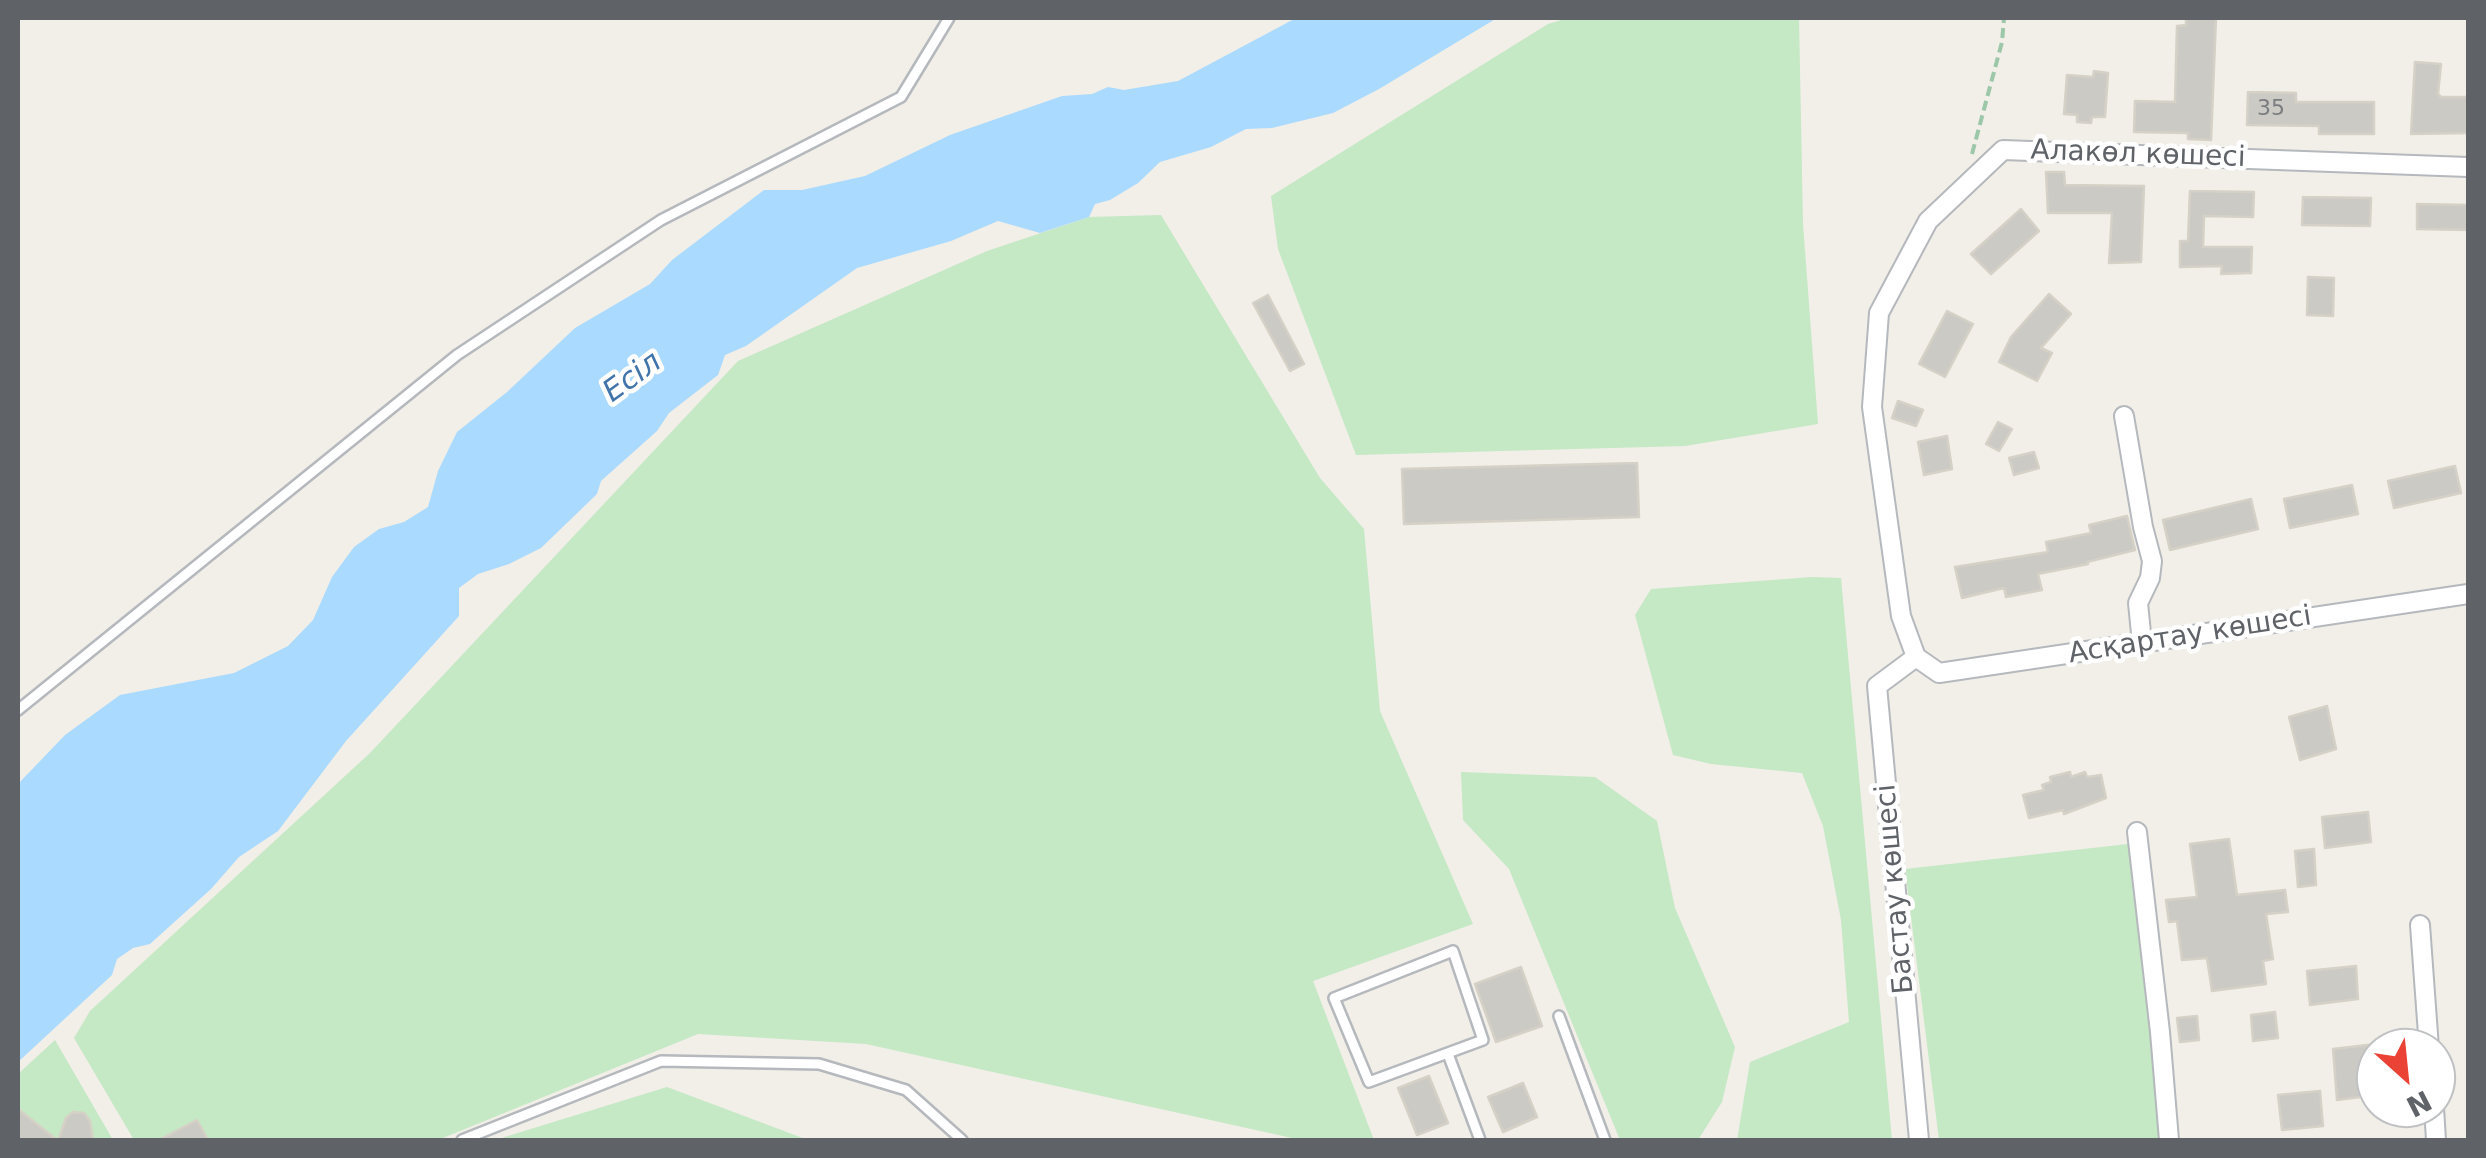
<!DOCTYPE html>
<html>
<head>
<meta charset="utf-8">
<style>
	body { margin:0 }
	#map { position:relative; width:2486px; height:1158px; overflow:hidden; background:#f1efe8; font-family:"DejaVu Sans",sans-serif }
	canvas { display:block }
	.frame { position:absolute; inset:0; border:20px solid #5f6368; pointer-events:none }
	.north { position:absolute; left:2356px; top:1028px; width:100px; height:100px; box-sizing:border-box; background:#fff; border:2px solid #bfc1c3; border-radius:50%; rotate:153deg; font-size:28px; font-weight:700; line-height:40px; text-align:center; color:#5f6368 }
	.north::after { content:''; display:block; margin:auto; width:35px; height:45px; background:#ea4335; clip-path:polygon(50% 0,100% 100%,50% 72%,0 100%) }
</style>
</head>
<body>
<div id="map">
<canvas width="2486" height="1158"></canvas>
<div class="frame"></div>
<div class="north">N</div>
</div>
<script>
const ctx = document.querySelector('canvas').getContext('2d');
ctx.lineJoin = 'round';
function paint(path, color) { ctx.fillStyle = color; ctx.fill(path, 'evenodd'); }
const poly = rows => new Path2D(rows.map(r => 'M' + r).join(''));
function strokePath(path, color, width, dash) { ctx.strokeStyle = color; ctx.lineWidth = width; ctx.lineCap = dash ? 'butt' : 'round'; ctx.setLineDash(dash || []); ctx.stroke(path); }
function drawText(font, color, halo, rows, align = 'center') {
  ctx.font = font + ' "DejaVu Sans",sans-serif'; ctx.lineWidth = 9; ctx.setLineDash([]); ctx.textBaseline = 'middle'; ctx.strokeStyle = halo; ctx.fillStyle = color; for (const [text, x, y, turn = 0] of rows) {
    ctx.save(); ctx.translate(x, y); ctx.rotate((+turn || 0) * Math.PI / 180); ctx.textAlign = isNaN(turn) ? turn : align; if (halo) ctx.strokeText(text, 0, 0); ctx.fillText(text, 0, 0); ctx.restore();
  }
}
const green = poly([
	[1568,18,1799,18,1803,224,1818,424,1685,446,1356,455,1278,249,1271,196,1548,24],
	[1161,215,1320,478,1364,529,1380,711,1473,924,1313,981,1374,1140,1301,1140,866,1044,698,1034,438,1140,134,1140,74,1038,90,1011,370,753,738,361,987,251,1089,217],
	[1812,577,1841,578,1892,1140,1737,1140,1750,1062,1849,1022,1841,920,1823,826,1802,773,1711,764,1673,755,1635,615,1651,589],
	[1461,772,1595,777,1657,821,1675,908,1735,1047,1722,1102,1698,1140,1620,1140,1509,869,1463,820],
	[2128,844,2147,986,2160,1140,1939,1140,1905,869],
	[55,1040,113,1140,18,1140,18,1074],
	[667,1087,808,1140,495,1140]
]);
const water = poly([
	[1296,18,1497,18,1379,89,1333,113,1272,128,1246,129,1211,147,1160,162,1138,183,1110,200,1095,204,1089,217,1040,233,998,221,951,241,857,268,746,346,725,355,718,375,669,413,657,431,601,481,597,494,541,548,509,564,478,574,459,588,459,616,346,741,278,831,239,857,211,889,150,944,133,948,117,959,112,975,18,1062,18,784,65,735,120,695,234,673,288,646,313,620,332,577,354,547,379,529,404,522,428,507,438,471,457,432,507,392,575,328,650,284,672,260,764,190,802,190,865,176,950,135,1062,96,1092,94,1108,87,1124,90,1178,81]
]);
const building = poly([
	[2186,18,2216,18,2211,140,2188,139,2188,133,2134,132,2135,101,2175,102,2177,26,2186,25,2186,18],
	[2415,62,2441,64,2438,94,2441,97,2468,97,2468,133,2411,134,2415,62],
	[2094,71,2108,73,2105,117,2092,117,2091,123,2077,122,2077,115,2064,114,2067,75,2093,77,2094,71],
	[2248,92,2296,93,2296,102,2374,102,2374,134,2319,134,2319,126,2247,125,2248,92],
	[2046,172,2064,172,2065,185,2144,186,2141,262,2109,263,2112,213,2048,213,2046,172],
	[2190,191,2254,192,2253,217,2204,216,2203,247,2252,247,2251,273,2221,274,2222,266,2180,267,2180,241,2188,241,2190,191],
	[2303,197,2371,198,2370,226,2302,225,2303,197],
	[2417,204,2468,205,2468,230,2417,229,2417,204],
	[2021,209,2039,231,1991,274,1971,254,2021,209],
	[2308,277,2334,278,2333,316,2307,315,2308,277],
	[2049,294,2071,314,2041,348,2052,353,2037,381,1999,362,2011,337,2049,294],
	[1268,295,1304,364,1290,371,1253,303,1268,295],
	[1947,311,1973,324,1945,377,1919,364,1947,311],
	[1898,401,1923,410,1916,426,1892,418,1898,401],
	[1998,422,2012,429,1999,451,1986,444,1998,422],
	[1947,436,1952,469,1924,475,1918,442,1947,436],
	[2034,452,2039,468,2014,475,2009,458,2034,452],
	[1637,463,1639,517,1404,524,1402,469,1637,463],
	[2455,466,2461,493,2394,508,2388,481,2455,466],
	[2352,485,2358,514,2290,528,2284,499,2352,485],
	[2251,499,2258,529,2170,550,2163,520,2251,499],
	[2127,516,2135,550,2087,562,2088,564,2038,574,2042,590,2006,597,2004,588,1962,598,1955,567,2048,552,2046,542,2091,533,2089,525,2127,516],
	[2327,706,2336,749,2300,760,2289,717,2327,706],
	[2070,772,2071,777,2085,772,2087,777,2101,775,2106,798,2064,814,2063,810,2029,818,2023,795,2044,790,2042,785,2051,782,2050,777,2070,772],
	[2368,812,2371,842,2325,848,2322,817,2368,812],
	[2229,839,2237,895,2285,890,2288,912,2266,914,2273,959,2263,961,2266,984,2212,991,2207,958,2182,960,2177,921,2169,922,2166,900,2197,897,2190,844,2229,839],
	[2314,849,2316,885,2298,887,2295,851,2314,849],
	[2356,966,2358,999,2310,1005,2307,971,2356,966],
	[1521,967,1542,1026,1496,1042,1475,984,1521,967],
	[2275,1012,2278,1038,2253,1041,2251,1015,2275,1012],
	[2197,1016,2199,1040,2180,1042,2177,1018,2197,1016],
	[2376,1044,2376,1095,2337,1100,2333,1049,2376,1044],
	[1429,1076,1448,1123,1417,1135,1398,1088,1429,1076],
	[1523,1083,1537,1117,1503,1132,1488,1097,1523,1083],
	[2320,1091,2323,1126,2282,1130,2278,1095,2320,1091],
	[18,1109,57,1140,18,1140,18,1109],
	[73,1112,84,1113,90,1121,93,1140,58,1140,66,1118,73,1112],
	[197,1120,208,1140,159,1140,197,1120]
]);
const path = poly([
	[1972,154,2002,42,2004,18]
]);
const lane = poly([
	[18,710,457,355,661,220,901,97,949,18],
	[1453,951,1483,1040,1369,1082,1334,998,1453,951],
	[1559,1016,1605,1140],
	[1448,1054,1480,1140],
	[462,1140,661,1061,819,1064,906,1090,962,1140]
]);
const street = poly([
	[2124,416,2143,527,2152,561,2150,578,2138,603,2142,643],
	[1916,657,1901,616,1872,407,1879,313,1928,221,2003,150,2468,167],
	[1916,657,1939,673,2468,594],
	[1916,657,1877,686,1919,1140],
	[2137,832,2160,1032,2169,1140],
	[2420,925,2429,1048],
	[2434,1108,2436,1140]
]);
const numberNames = [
	["35",2271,109]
];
const streetNames = [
	["Алакөл көшесі",2138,155,2],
	["Асқартау көшесі",2190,636,-9],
	["Бастау көшесі",1896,889,-95]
];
const waterNames = [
	["Есіл",633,378,-36]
];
paint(green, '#c5e8c5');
paint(water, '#aadaff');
paint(building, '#cccac5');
strokePath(building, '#d6d1c6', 2.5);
strokePath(lane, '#b5b8bc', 14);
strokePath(street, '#b5b8bc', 22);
strokePath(path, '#9cc7a9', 4, [10, 5]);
strokePath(lane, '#fff', 9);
strokePath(street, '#fff', 18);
drawText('22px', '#7a7d7f', null, numberNames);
drawText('28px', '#5f6368', '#fff', streetNames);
drawText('italic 30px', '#4174aa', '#fff', waterNames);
</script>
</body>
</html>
